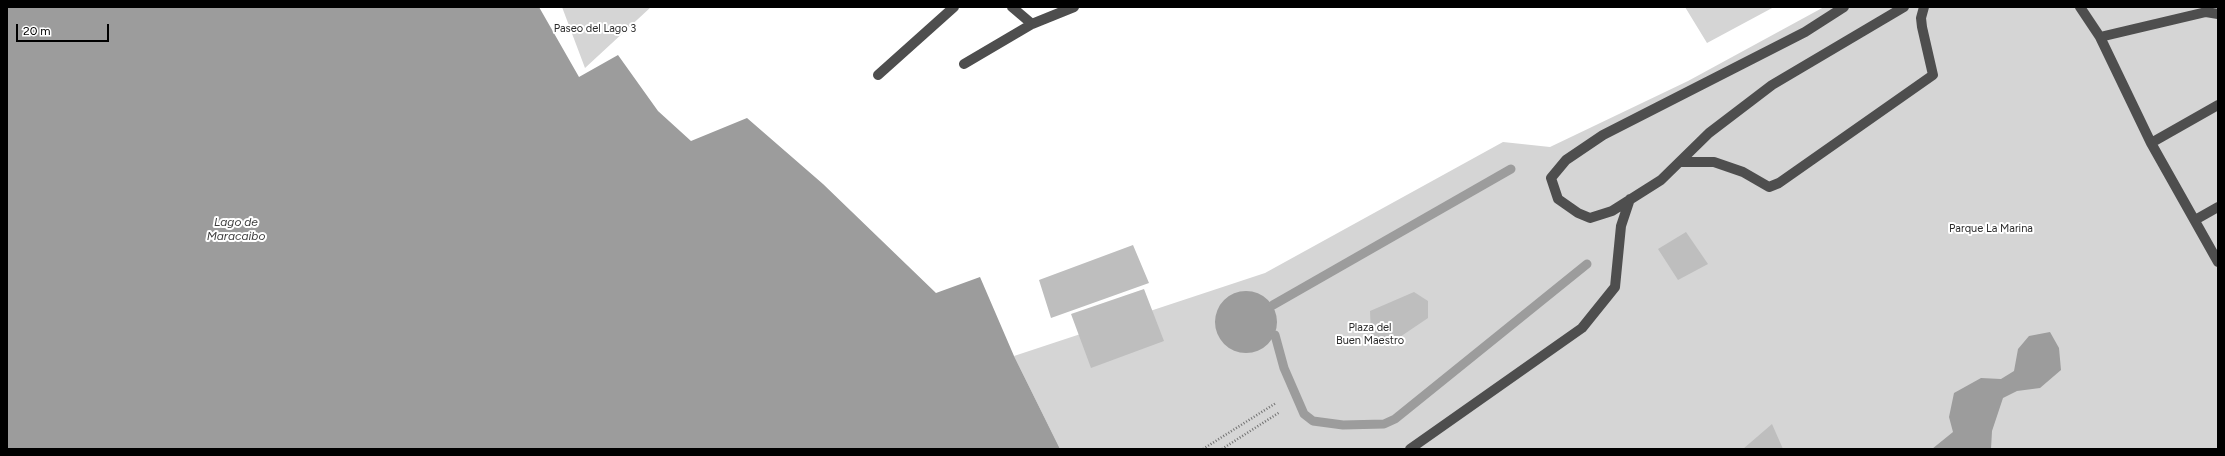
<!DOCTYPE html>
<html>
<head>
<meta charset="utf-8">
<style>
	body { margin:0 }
	#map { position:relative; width:2225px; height:456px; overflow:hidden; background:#fff; font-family:Figtree,sans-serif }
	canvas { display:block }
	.frame { position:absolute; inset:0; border:8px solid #000; pointer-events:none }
	.scale { position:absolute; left:16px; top:24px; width:93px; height:18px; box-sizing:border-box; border:2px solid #000; border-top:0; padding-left:5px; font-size:12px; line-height:14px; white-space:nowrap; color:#000; -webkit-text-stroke:3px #fff; paint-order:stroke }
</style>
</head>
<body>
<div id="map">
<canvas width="2225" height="456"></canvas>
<div class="frame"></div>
<div class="scale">20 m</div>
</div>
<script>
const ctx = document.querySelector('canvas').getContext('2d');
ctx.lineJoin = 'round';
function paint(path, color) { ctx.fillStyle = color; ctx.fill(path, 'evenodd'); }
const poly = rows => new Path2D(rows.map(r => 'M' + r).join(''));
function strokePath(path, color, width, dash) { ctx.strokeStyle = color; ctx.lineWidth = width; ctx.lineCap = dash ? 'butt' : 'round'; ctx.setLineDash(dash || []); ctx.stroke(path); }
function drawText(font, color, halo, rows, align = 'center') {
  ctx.font = font + ' Figtree,sans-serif'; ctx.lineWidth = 4; ctx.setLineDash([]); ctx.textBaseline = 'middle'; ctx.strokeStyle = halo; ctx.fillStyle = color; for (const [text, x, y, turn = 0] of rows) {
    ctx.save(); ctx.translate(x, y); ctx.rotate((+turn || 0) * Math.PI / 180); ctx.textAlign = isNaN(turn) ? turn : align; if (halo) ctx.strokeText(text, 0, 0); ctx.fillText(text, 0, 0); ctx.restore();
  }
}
const green = poly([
	[562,7,651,7,585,68],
	[1685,7,1774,7,1707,43],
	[1824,7,2218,7,2218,449,1060,449,1014,356,1265,273,1503,142,1550,147,1688,81]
]);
const water = poly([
	[7,7,539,7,579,77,618,55,658,111,691,141,747,118,823,184,936,293,980,277,1014,356,1060,449,7,449],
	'1215 322a31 31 0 1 1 62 0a31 31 0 1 1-62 0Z',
	[2050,332,2059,348,2061,370,2040,388,2017,391,2003,398,1992,431,1991,449,1932,449,1953,432,1949,417,1954,393,1981,378,2001,379,2014,371,2018,349,2029,336]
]);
const stream = poly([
	[1273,305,1511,169],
	[1275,335,1284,368,1304,414,1313,421,1343,425,1384,424,1395,419,1587,264]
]);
const building = poly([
	[1686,232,1708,264,1678,280,1658,249],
	[1133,245,1149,283,1051,318,1039,280],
	[1144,289,1164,341,1091,368,1071,314],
	[1414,292,1428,301,1428,318,1391,343,1371,334,1370,311],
	[1772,424,1783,449,1743,449]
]);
const path = poly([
	[1203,449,1276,403],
	[1222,449,1280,412]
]);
const minor = poly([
	[1012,7,1032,24,1074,7],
	[1844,7,1805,32,1603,135,1566,160,1551,178,1558,199,1578,213,1590,218,1612,211,1661,180,1709,133,1772,85,1904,7],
	[2080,7,2100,37,2151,143,2218,262],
	[2100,37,2206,12,2218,14],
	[964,64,1032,24],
	[878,75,954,7],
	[2151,143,2218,105],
	[1680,162,1714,162,1743,172,1769,187,1779,183,1933,75,1922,27,1921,18,1924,7],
	[2195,220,2218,207],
	[1410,449,1582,328,1615,287,1621,226,1630,199]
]);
const parkNames = [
	["Paseo del Lago 3",595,29],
	["Parque La Marina",1991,229],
	["Plaza del",1370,328],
	["Buen Maestro",1370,341]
];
const waterNames = [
	["Lago de",236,222],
	["Maracaibo",236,236]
];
paint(green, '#d5d5d5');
paint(water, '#9c9c9c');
strokePath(stream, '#9c9c9c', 9);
paint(building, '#bebebe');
strokePath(path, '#707070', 2.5, [1, 2]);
strokePath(minor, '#4e4e4e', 10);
drawText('11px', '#2c2c2c', '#fff', parkNames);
drawText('italic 12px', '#3d3d3d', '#fff', waterNames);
</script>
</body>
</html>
